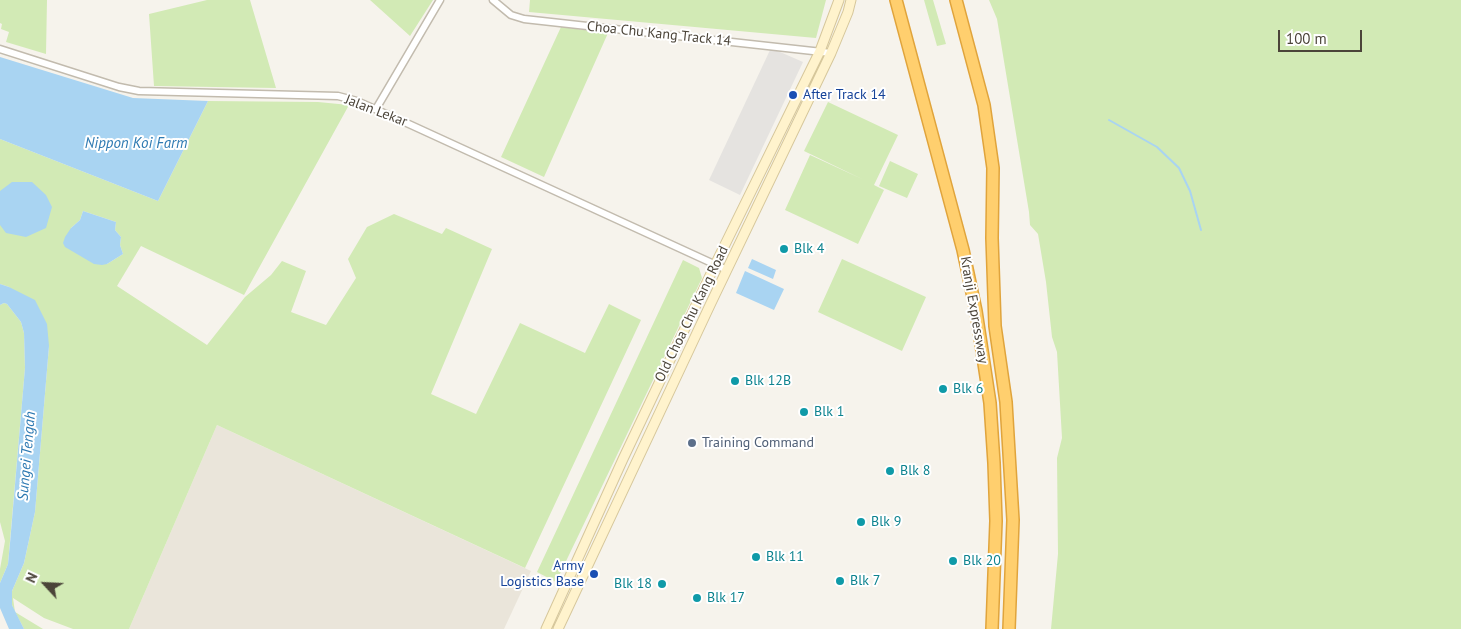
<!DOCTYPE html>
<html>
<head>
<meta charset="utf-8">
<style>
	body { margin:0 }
	#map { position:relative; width:1461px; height:629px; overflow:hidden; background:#f6f3ec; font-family:"PT Sans",sans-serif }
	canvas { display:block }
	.north { position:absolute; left:20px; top:559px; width:50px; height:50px; -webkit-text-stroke:4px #fff; paint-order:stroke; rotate:295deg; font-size:14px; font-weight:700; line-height:20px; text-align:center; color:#4b4439 }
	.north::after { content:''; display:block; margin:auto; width:18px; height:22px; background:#4b4439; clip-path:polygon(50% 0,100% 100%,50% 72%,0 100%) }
	.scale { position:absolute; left:1278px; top:30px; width:84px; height:22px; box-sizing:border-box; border:2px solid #4b4439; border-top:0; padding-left:6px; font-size:15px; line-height:18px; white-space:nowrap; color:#4b4439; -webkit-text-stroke:4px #fff; paint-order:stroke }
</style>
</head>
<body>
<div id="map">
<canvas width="1461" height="629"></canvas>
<div class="north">N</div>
<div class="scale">100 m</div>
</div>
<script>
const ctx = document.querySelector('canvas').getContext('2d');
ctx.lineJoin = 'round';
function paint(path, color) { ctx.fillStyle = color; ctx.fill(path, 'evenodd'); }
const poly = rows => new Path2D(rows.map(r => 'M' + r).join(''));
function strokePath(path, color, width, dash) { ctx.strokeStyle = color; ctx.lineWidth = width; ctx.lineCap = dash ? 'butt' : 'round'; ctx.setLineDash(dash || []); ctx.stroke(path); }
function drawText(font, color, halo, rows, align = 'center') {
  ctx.font = font + ' "PT Sans",sans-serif'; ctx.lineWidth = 4; ctx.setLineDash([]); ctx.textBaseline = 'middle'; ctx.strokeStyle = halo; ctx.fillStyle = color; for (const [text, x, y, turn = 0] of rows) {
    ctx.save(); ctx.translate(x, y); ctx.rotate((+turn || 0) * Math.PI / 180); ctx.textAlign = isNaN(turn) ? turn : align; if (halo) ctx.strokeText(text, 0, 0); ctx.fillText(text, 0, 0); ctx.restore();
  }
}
const residential = poly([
	[217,425,531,571,504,629,129,629]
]);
const green = poly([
	[0,0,47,0,46,54,6,42,9,32,1,29,2,24,0,23],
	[207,0,250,0,276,88,154,86,149,14],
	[370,0,433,0,410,36],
	[530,0,826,0,816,38,529,12],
	[924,0,933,0,946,44,937,46],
	[989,0,1461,0,1461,629,1051,629,1058,554,1057,458,1062,438,1057,352,1052,337,1046,282,1038,234,1030,225,1029,212,997,19],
	[561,27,608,33,544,177,501,157],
	[208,101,318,102,349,105,244,295,141,246,117,286,207,345,245,297,271,275,282,261,306,271,291,312,326,325,356,278,348,259,367,227,394,214,442,234,446,228,492,249,431,394,476,414,520,323,585,353,609,304,641,320,525,568,217,425,129,629,73,629,44,618,13,598,15,612,43,629,24,629,21,623,15,612,12,605,12,591,24,563,35,512,49,346,9,287,0,284,0,139,158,201],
	[83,211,116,222,115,230,121,237,120,245,123,254,107,264,71,228,80,220],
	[828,102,898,135,874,185,884,190,858,244,785,210,810,155,862,179,804,151],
	[890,161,918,174,907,198,879,186],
	[842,259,926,297,902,351,818,312],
	[683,260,699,268,702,278,556,582,537,572],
	[4,303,7,304,21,322,24,333,25,368,8,564,0,583,0,569,5,541,0,522,0,305]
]);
const parking = poly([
	[771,48,803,62,740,195,709,180]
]);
const water = poly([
	[0,57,133,98,208,101,158,201,0,139],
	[12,182,32,182,46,195,52,207,46,228,26,237,6,233,0,225,0,191],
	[83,211,116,222,115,230,121,237,120,245,123,254,107,264,102,265,94,264,65,247,63,243,65,237,71,228,80,220],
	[752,259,776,270,773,279,748,268],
	[745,271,784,289,774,310,736,293],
	[0,284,9,287,35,300,47,324,49,346,35,512,24,563,12,591,12,605,24,629,9,629,0,608,0,583,8,564,10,543,25,368,24,333,21,322,7,304,4,303,0,305]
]);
const stream = poly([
	[1109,120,1157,147,1179,168,1190,191,1201,230]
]);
const street = poly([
	[493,0,511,15,524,19,831,53],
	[0,49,119,87,139,91,338,96,357,101,411,125,727,270],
	[376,109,440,0]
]);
const secondary = poly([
	[546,629,623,459,715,265,820,51,839,0],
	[558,629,711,303,831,53,848,12,851,0]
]);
const highway = poly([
	[896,0,963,250,976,311,990,403,994,463,996,521,992,629],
	[956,0,984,105,993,168,992,238,995,326,1006,402,1013,520,1009,629]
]);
const markers = [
	[793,95,5,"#1a4fb4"],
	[784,249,5,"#0f9aa8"],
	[735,381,5,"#0f9aa8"],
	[943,389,5,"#0f9aa8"],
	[804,412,5,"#0f9aa8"],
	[692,443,5,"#5c6f8a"],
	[890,471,5,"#0f9aa8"],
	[861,522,5,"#0f9aa8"],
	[756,557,5,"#0f9aa8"],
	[953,561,5,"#0f9aa8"],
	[594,574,5,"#1a4fb4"],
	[840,581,5,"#0f9aa8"],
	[662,584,5,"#0f9aa8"],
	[697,598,5,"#0f9aa8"]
];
const streetNames = [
	["Choa Chu Kang Track 14",659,34,6],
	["Jalan Lekar",376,111,21],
	["Kranji Expressway",974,310,80],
	["Old Choa Chu Kang Road",692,314,-64]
];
const transitNames = [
	["After Track 14",803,95],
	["Army",584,566,"right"],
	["Logistics Base",584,582,"right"]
];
const cultureNames = [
	["Blk 4",794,249],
	["Blk 12B",745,381],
	["Blk 6",953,389],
	["Blk 1",814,412],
	["Blk 8",900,471],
	["Blk 9",871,522],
	["Blk 11",766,557],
	["Blk 20",963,561],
	["Blk 7",850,581],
	["Blk 18",652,584,"right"],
	["Blk 17",707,598]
];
const serviceNames = [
	["Training Command",702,443]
];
const waterNames = [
	["Nippon Koi Farm",136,144],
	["Sungei Tengah",27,456,-85]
];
paint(residential, '#eae5da');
paint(green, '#d2eab5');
paint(parking, '#e5e3e0');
paint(water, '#a9d4f2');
strokePath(stream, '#a9d4f2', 2);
strokePath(street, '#c2bbae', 9);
strokePath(secondary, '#d6c79b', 11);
strokePath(highway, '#e0a43c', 14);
strokePath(street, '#fff', 6);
strokePath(secondary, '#fff3cd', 9);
strokePath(highway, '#ffcf6e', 11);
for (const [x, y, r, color] of markers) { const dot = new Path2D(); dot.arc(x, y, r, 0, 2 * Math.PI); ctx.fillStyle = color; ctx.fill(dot); strokePath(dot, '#fff', 2); }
drawText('14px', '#4b4439', '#fff', streetNames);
drawText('14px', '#164399', '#fff', transitNames, 'left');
drawText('14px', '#0d838f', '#fff', cultureNames, 'left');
drawText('14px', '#4e5e75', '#fff', serviceNames, 'left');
drawText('italic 15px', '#2e7ab2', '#fff', waterNames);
</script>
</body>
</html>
